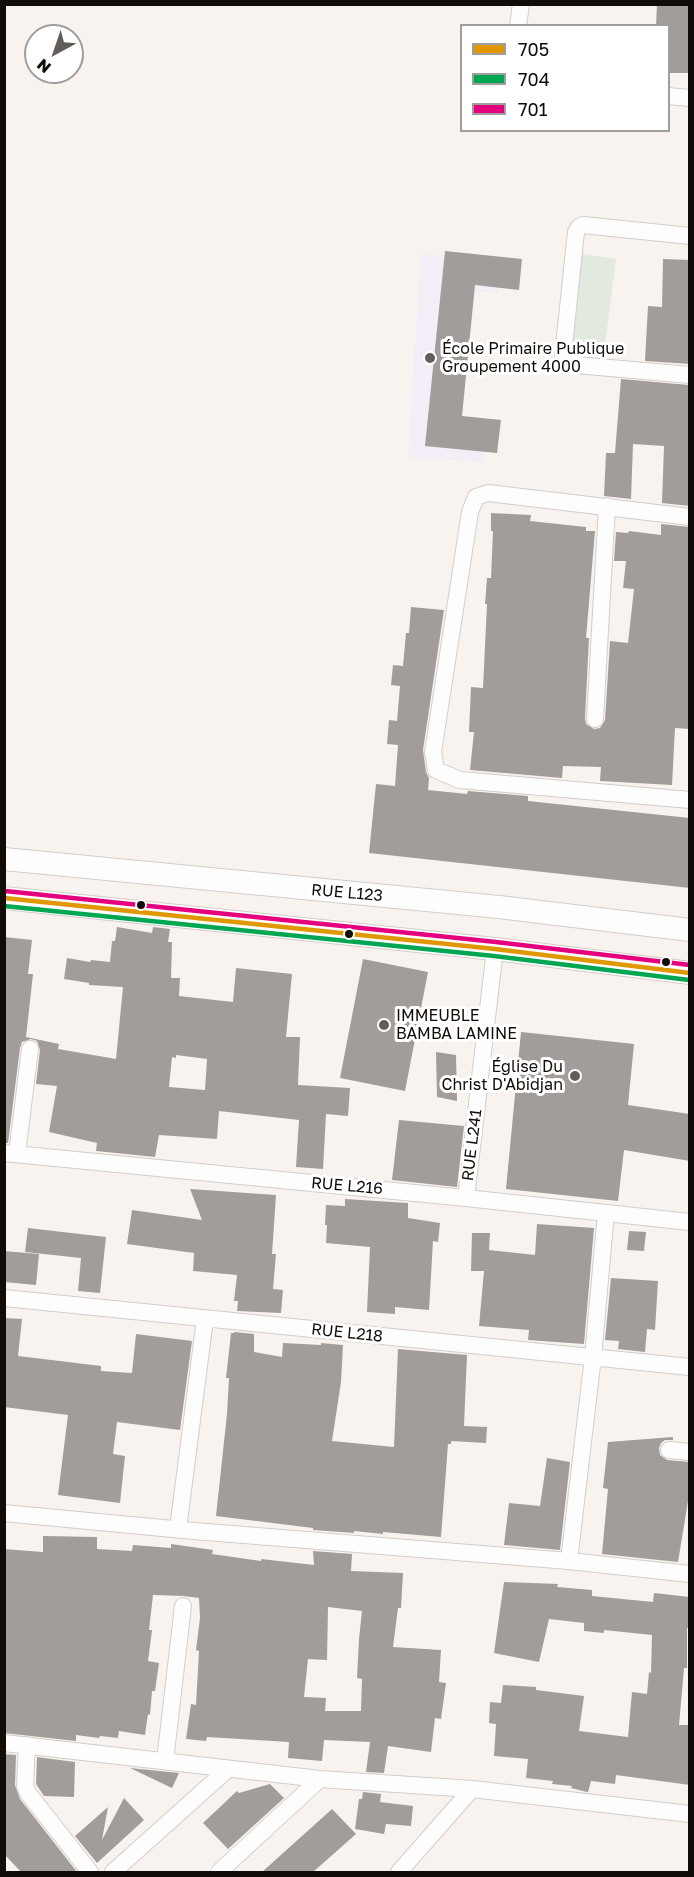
<!DOCTYPE html>
<html>
<head>
<meta charset="utf-8">
<style>
	body { margin:0 }
	#map { position:relative; width:694px; height:1877px; overflow:hidden; background:#f9f3f0; font-family:"Golos Text",sans-serif }
	canvas { display:block }
	.frame { position:absolute; inset:0; border:6px solid #120c09; pointer-events:none }
	.legend { position:absolute; left:460px; top:24px; width:210px; height:108px; box-sizing:border-box; background:#fff; border:2px solid #a09e9d; margin:0; padding:8px 10px; list-style:none; font-size:18px; color:#120c09 }
	.legend li { display:flex; align-items:center; gap:12px; height:30px }
	.legend b { width:30px; border:2px solid #a09e9d }
	.north { position:absolute; left:24px; top:24px; width:60px; height:60px; box-sizing:border-box; background:#fff; border:2px solid #a09e9d; border-radius:50%; rotate:220deg; font-size:16px; font-weight:700; line-height:24px; text-align:center; color:#120c09 }
	.north::after { content:''; display:block; margin:auto; width:21px; height:27px; background:#635d5a; clip-path:polygon(50% 0,100% 100%,50% 72%,0 100%) }
</style>
</head>
<body>
<div id="map">
<canvas width="694" height="1877"></canvas>
<div class="frame"></div>
<ul class="legend">
<li><b style="height:8px;background:#e09701"></b>705</li>
<li><b style="height:8px;background:#00a651"></b>704</li>
<li><b style="height:8px;background:#e5007d"></b>701</li>
</ul>
<div class="north">N</div>
</div>
<script>
const ctx = document.querySelector('canvas').getContext('2d');
ctx.lineJoin = 'round';
function paint(path, color) { ctx.fillStyle = color; ctx.fill(path, 'evenodd'); }
const poly = rows => new Path2D(rows.map(r => 'M' + r).join(''));
function strokePath(path, color, width, dash) { ctx.strokeStyle = color; ctx.lineWidth = width; ctx.lineCap = dash ? 'butt' : 'round'; ctx.setLineDash(dash || []); ctx.stroke(path); }
function drawText(font, color, halo, rows, align = 'center') {
  ctx.font = font + ' "Golos Text",sans-serif'; ctx.lineWidth = 6; ctx.setLineDash([]); ctx.textBaseline = 'middle'; ctx.strokeStyle = halo; ctx.fillStyle = color; for (const [text, x, y, turn = 0] of rows) {
    ctx.save(); ctx.translate(x, y); ctx.rotate((+turn || 0) * Math.PI / 180); ctx.textAlign = isNaN(turn) ? turn : align; if (halo) ctx.strokeText(text, 0, 0); ctx.fillText(text, 0, 0); ctx.restore();
  }
}
const education = poly([
	[421,254,501,259,499,293,450,290,441,423,486,426,484,462,408,457]
]);
const green = poly([
	[582,254,616,259,605,344,573,341]
]);
const building = poly([
	[657,4,690,4,690,73,669,73,669,26,656,26],
	[445,251,522,259,519,290,475,285,462,416,501,420,497,453,425,446],
	[663,259,690,260,688,308,690,308,690,364,645,361,648,306,662,307],
	[621,379,689,385,690,506,662,503,664,446,633,444,631,499,604,496,606,453,615,453],
	[491,513,531,515,530,521,586,527,586,531,595,531,586,638,589,638,585,718,586,724,594,729,600,728,605,720,610,641,628,643,634,589,623,588,626,561,614,561,616,532,628,533,629,531,661,535,661,524,690,527,690,729,675,728,672,785,600,781,601,767,563,766,562,778,470,770,474,732,469,732,471,687,483,688,487,604,485,604,487,578,491,578,493,531,491,531],
	[411,607,444,610,423,750,426,772,429,778,428,790,467,794,468,791,528,796,528,801,690,818,690,888,369,853,376,784,395,786,398,745,387,744,389,720,397,721,400,686,391,685,393,665,403,666,406,633,409,633],
	[117,927,152,933,153,927,170,929,168,942,172,942,171,978,180,978,179,996,233,1002,236,968,292,974,286,1037,300,1037,298,1085,350,1088,348,1116,326,1114,323,1169,296,1167,299,1120,219,1111,217,1139,159,1135,155,1157,96,1151,97,1143,49,1132,57,1086,36,1084,40,1050,37,1041,31,1039,22,1042,20,1048,8,1143,4,1143,4,937,32,940,28,974,33,974,26,1037,59,1044,58,1049,116,1059,123,987,89,985,89,983,64,979,67,958,90,962,91,960,110,962,112,941,115,941],
	[176,1055,207,1059,205,1090,169,1087,172,1057,176,1058],
	[363,959,428,972,405,1091,340,1078],
	[521,1032,634,1044,628,1105,690,1114,690,1161,624,1150,618,1201,506,1189],
	[436,1052,456,1055,457,1101,437,1097],
	[399,1120,464,1126,457,1187,392,1180],
	[190,1189,276,1195,272,1254,276,1254,273,1289,283,1290,281,1313,237,1311,238,1301,234,1301,237,1275,193,1271,194,1253,127,1244,132,1210,202,1220],
	[345,1199,408,1203,408,1218,440,1223,438,1242,433,1241,429,1310,395,1307,395,1314,367,1312,370,1247,326,1243,327,1225,325,1225,326,1205,345,1206],
	[537,1224,594,1228,584,1344,528,1340,529,1330,479,1326,484,1271,471,1271,472,1233,490,1233,489,1250,535,1255],
	[28,1228,106,1237,100,1293,78,1291,81,1258,25,1252],
	[629,1231,646,1232,644,1251,627,1250],
	[4,1251,39,1254,36,1285,4,1282],
	[611,1278,658,1281,655,1330,647,1329,645,1352,618,1349,619,1341,605,1340],
	[4,1318,22,1319,18,1356,101,1366,101,1371,132,1373,136,1334,192,1341,180,1430,117,1422,113,1454,125,1456,120,1503,58,1495,68,1415,4,1407],
	[234,1332,254,1334,254,1352,282,1357,283,1343,321,1345,321,1343,343,1345,341,1382,332,1441,394,1447,398,1349,467,1355,464,1426,487,1427,486,1443,451,1441,451,1444,448,1444,441,1537,383,1532,383,1534,354,1531,354,1533,313,1530,313,1528,216,1516,227,1414,229,1378,226,1378,231,1333,234,1333],
	[673,1437,673,1440,665,1440,661,1443,659,1448,660,1455,667,1460,690,1462,690,1489,678,1562,602,1554,608,1489,603,1488,608,1442],
	[547,1458,570,1462,560,1550,504,1545,509,1503,540,1506],
	[43,1536,97,1537,97,1549,132,1551,133,1545,171,1548,171,1544,213,1550,212,1554,261,1561,261,1559,314,1565,313,1551,352,1554,351,1571,403,1573,401,1608,398,1608,393,1647,441,1650,439,1682,446,1683,441,1719,435,1718,431,1752,388,1746,384,1773,366,1772,370,1742,324,1740,322,1761,288,1758,289,1742,207,1737,206,1741,186,1739,191,1704,196,1705,199,1651,196,1650,200,1618,199,1598,184,1596,153,1595,149,1630,152,1630,148,1661,159,1663,155,1691,152,1691,150,1715,148,1714,145,1735,119,1731,118,1738,100,1736,99,1738,76,1735,76,1741,4,1733,4,1549,43,1552],
	[328,1607,362,1611,359,1639,357,1678,362,1679,361,1711,325,1711,326,1698,304,1697,308,1659,327,1660],
	[504,1582,558,1584,557,1587,592,1590,592,1596,653,1602,654,1593,690,1597,690,1628,687,1628,687,1668,684,1668,679,1725,690,1725,690,1785,616,1775,615,1784,591,1781,588,1792,587,1792,571,1788,572,1786,552,1784,553,1781,526,1778,528,1759,494,1756,496,1724,489,1723,490,1702,501,1703,503,1685,536,1687,536,1690,584,1696,579,1731,628,1737,632,1692,647,1694,649,1672,651,1673,652,1635,604,1630,604,1633,584,1631,584,1623,549,1619,539,1662,494,1653],
	[4,1754,16,1755,15,1785,20,1799,77,1872,21,1872,4,1854],
	[37,1757,75,1762,74,1797,44,1796,36,1784],
	[130,1768,179,1773,172,1788],
	[270,1784,284,1798,228,1849,203,1823,237,1791,239,1793],
	[363,1792,381,1794,380,1802,413,1806,411,1826,386,1824,384,1834,355,1829,359,1799,362,1799],
	[124,1798,144,1820,97,1863,75,1836,108,1807,102,1840],
	[332,1809,356,1834,338,1850,313,1872,262,1872]
]);
const street = poly([
	[518,26,521,4],
	[668,96,690,98],
	[690,236,583,225,579,227,576,232,563,355,568,361,576,365,690,375],
	[690,517,488,493,476,497,470,512,433,752,436,770,460,780,690,800],
	[595,719,607,506],
	[4,1153,466,1198,690,1222],
	[17,1154,30,1049],
	[466,1198,495,949],
	[4,1298,690,1367],
	[669,1450,690,1452],
	[4,1513,194,1531,569,1561,690,1574],
	[178,1529,205,1319],
	[569,1561,593,1357,606,1213],
	[4,1743,320,1779,472,1789,690,1814],
	[27,1745,25,1786,28,1793,90,1872],
	[165,1761,183,1606],
	[113,1872,228,1769],
	[219,1872,320,1779],
	[399,1872,472,1789]
]);
const secondary = poly([
	[4,859,499,907,690,930],
	[4,898,495,949,690,973]
]);
const bus1 = poly([
	[4,898,495,949,690,973]
]);
const bus2 = poly([
	[4,906,494,956,689,980]
]);
const bus3 = poly([
	[5,891,496,942,690,965]
]);
const markers = [
	[430,358,6,"#635d5a"],
	[141,905,5,"#120c09"],
	[349,934,5,"#120c09"],
	[666,962,5,"#120c09"],
	[384,1025,6,"#635d5a"],
	[575,1076,6,"#635d5a"]
];
const poiNames = [
	["École Primaire Publique",442,349],
	["Groupement 4000",442,367],
	["IMMEUBLE",396,1016],
	["BAMBA LAMINE",396,1034],
	["Église Du",563,1067,"right"],
	["Christ D'Abidjan",563,1085,"right"]
];
const streetNames = [
	["RUE L123",347,893,5],
	["RUE L241",472,1145,-83],
	["RUE L216",347,1186,5],
	["RUE L218",347,1333,6]
];
paint(education, '#f4ecf6');
paint(green, '#e2e9de');
paint(building, '#a29d9a');
strokePath(street, '#d3cdca', 18);
strokePath(secondary, '#d3cdca', 24);
strokePath(street, '#fefdfd', 16);
strokePath(secondary, '#fefdfd', 22);
strokePath(bus1, '#e09701', 4.5);
strokePath(bus2, '#00a651', 4.5);
strokePath(bus3, '#e5007d', 4.5);
for (const [x, y, r, color] of markers) { const dot = new Path2D(); dot.arc(x, y, r, 0, 2 * Math.PI); ctx.fillStyle = color; ctx.fill(dot); strokePath(dot, '#fff', 2); }
drawText('16px', '#120c09', '#fff', poiNames, 'left');
drawText('16px', '#120c09', '#fff', streetNames);
</script>
</body>
</html>
